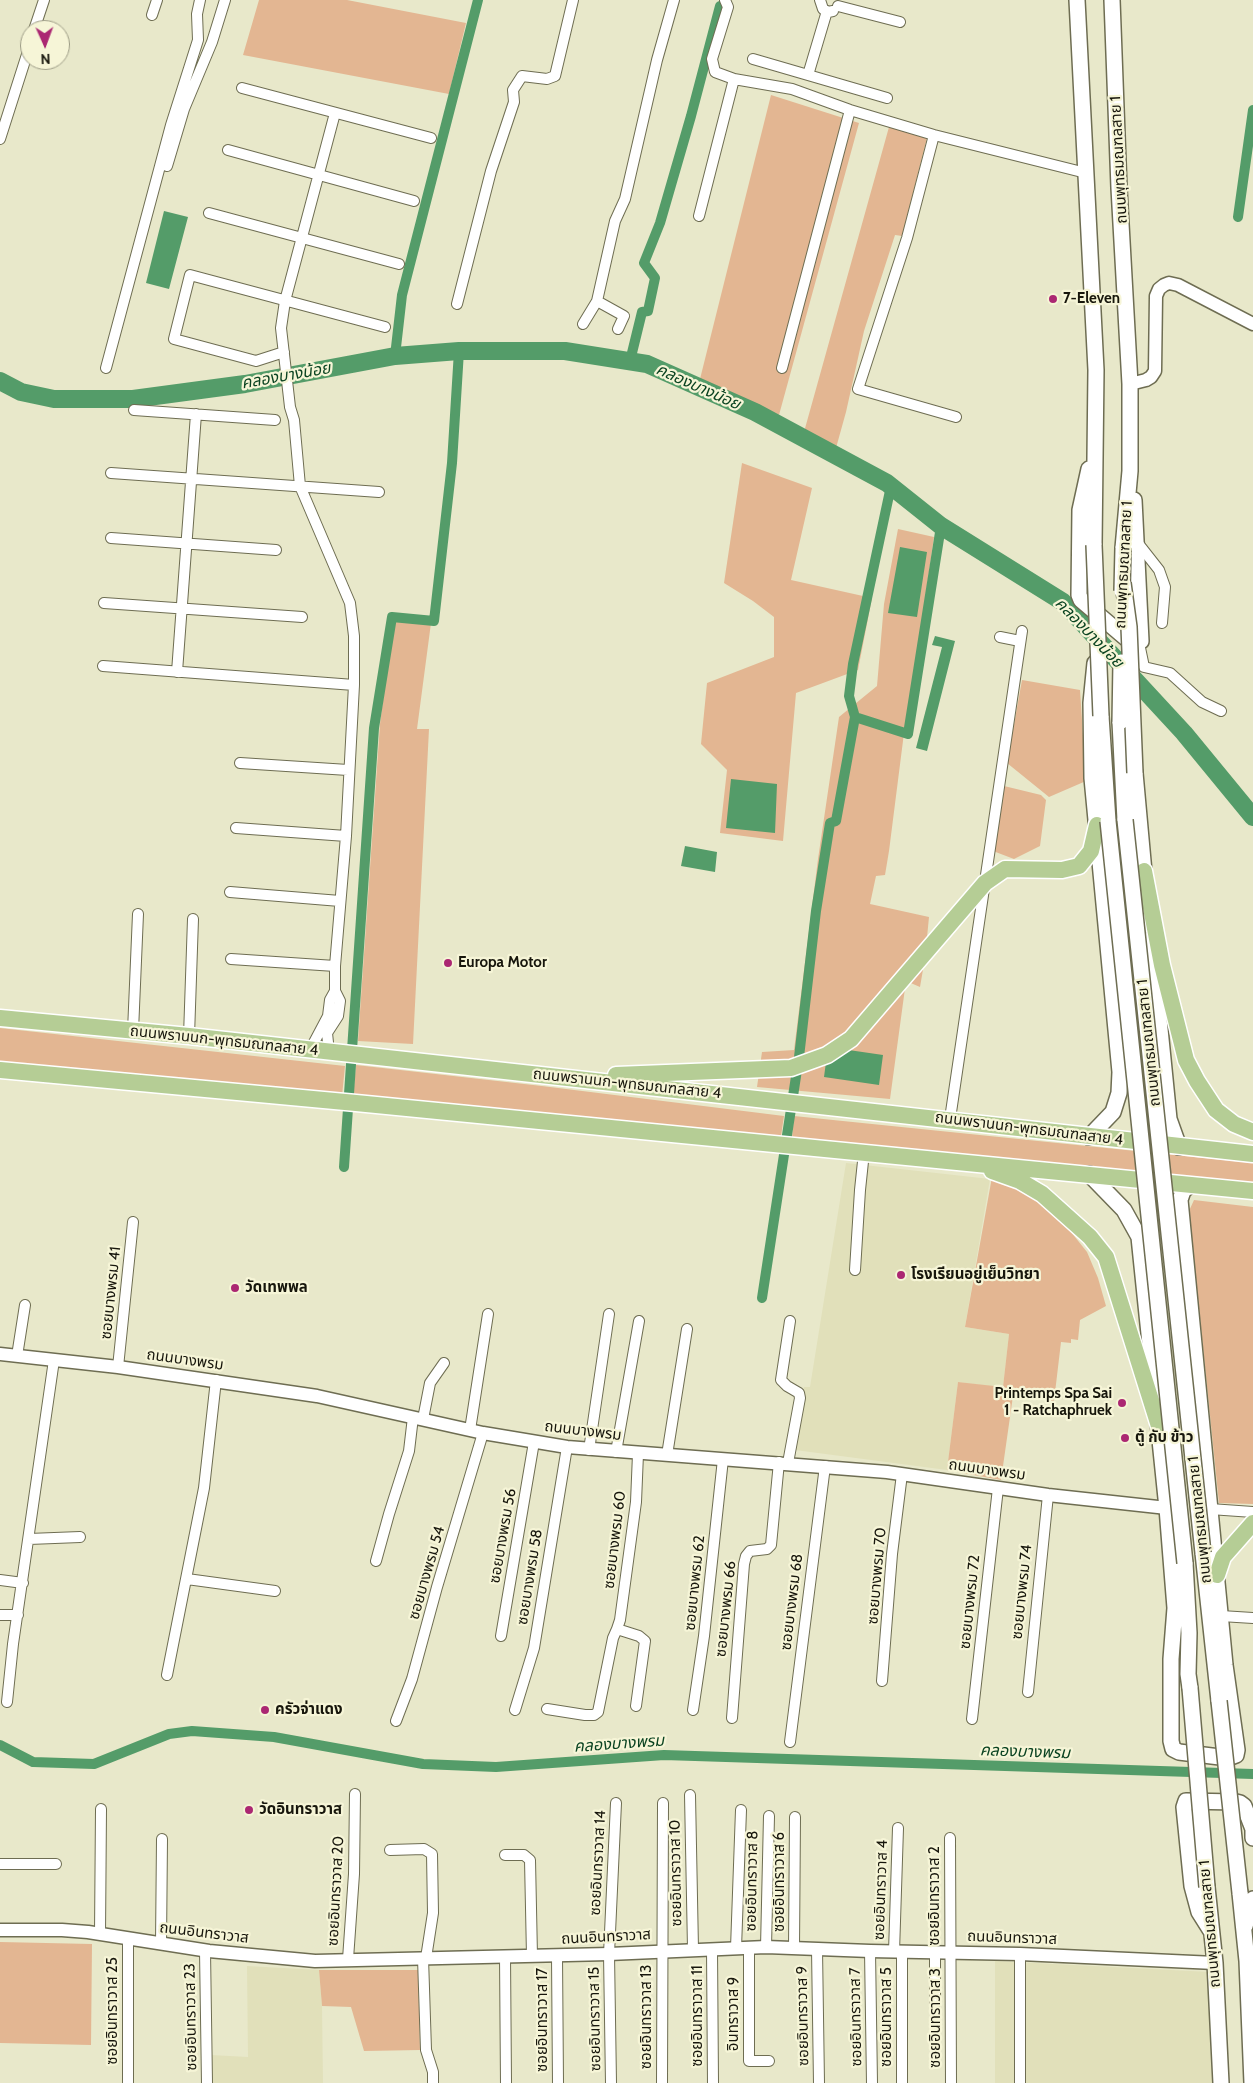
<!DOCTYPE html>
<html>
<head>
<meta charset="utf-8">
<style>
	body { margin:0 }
	#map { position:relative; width:1253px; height:2083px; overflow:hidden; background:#e8e8ca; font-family:Cabin,sans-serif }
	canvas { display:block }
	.north { position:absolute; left:20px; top:20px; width:50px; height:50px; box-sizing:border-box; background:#f6f5d7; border:1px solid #9d9c86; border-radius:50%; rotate:178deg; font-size:14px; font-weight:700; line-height:20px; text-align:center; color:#17160c }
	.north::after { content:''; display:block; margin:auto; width:18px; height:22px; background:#ab2772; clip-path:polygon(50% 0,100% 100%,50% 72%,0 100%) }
</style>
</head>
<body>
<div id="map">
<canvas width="1253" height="2083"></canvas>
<div class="north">N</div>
</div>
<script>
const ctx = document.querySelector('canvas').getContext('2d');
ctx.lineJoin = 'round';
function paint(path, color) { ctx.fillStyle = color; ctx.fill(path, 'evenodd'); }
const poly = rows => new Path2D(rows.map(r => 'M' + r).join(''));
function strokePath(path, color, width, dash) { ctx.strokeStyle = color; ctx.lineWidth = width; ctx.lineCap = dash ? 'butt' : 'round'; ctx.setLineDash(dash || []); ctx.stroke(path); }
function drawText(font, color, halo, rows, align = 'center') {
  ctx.font = font + ' Cabin,"Noto Sans Thai",sans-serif'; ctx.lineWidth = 4.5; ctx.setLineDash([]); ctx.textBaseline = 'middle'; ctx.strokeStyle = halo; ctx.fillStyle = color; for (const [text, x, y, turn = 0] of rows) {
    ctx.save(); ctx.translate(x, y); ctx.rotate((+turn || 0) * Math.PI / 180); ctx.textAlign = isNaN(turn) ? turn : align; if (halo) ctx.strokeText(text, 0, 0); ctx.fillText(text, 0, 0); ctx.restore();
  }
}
const built = poly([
	[846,1163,990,1179,965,1327,1009,1334,1003,1388,958,1382,947,1470,795,1450,804,1387,810,1387],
	[995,1961,1210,1972,1216,2083,995,2083],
	[247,1966,319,1970,322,2006,323,2083,212,2083,211,2055,248,2057]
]);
const green = poly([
	[259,0,347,0,466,23,449,94,243,55],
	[771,95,859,123,779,415,700,379],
	[889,127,927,138,902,236,895,235,864,331,846,412,836,448,804,432],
	[742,463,812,488,791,580,872,598,858,670,796,693,783,841,720,833,727,770,701,744,707,683,774,657,774,617,753,601,724,583],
	[898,529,934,537,917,655,904,733,889,851,885,875,876,876,870,904,929,917,925,958,920,987,906,981,890,1099,757,1087,762,1052,794,1050,818,859,839,717,877,686,884,604],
	[393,618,431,623,417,729,429,729,413,1044,358,1041,380,724],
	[1022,680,1080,690,1086,781,1049,797,1007,763],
	[1004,786,1041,795,1046,800,1040,846,1014,859,993,851],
	[0,1028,345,1066,342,1096,0,1062],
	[356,1065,542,1086,784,1116,781,1136,353,1098],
	[794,1116,1253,1163,1253,1183,792,1138],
	[992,1177,1020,1181,1063,1222,1087,1252,1098,1278,1106,1306,1080,1320,1078,1340,1071,1339,1071,1343,1061,1342,1054,1401,1013,1396,1001,1480,947,1470,958,1382,1003,1387,1009,1334,965,1327],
	[1194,1200,1253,1207,1253,1504,1219,1503,1189,1211],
	[0,1942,92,1944,91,2045,0,2043],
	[319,1970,418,1970,420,2050,364,2051,351,2007,322,2006]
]);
const water = poly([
	[164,211,188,217,169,289,146,283],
	[900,547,927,552,917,617,888,613],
	[935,636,955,641,927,751,916,748,942,647,932,645],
	[731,779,777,784,775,833,726,828],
	[685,846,717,852,715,872,681,866],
	[828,1047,883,1055,879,1085,824,1077]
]);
const canal = poly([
	[1238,217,1253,110],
	[395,356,402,295,478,0],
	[630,361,642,312,648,311,655,278,644,263,660,223,691,116,720,6],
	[855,717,849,696,853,664,891,486],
	[344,1167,374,728,392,617,434,621,452,463,459,351],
	[762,1298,799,1057,816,911,830,823,836,821,855,717,908,734,941,526],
	[0,1745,33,1762,94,1764,169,1734,192,1731,274,1737,423,1764,496,1767,664,1755,1253,1774]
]);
const river = poly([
	[0,381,21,392,54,399,133,399,245,384,395,356,459,351,565,351,647,364,755,412,887,483,941,526,1063,602,1184,733,1253,817]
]);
const minor = poly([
	[725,0,728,7,712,59,715,72,734,79,792,89,850,110,934,135,1086,173],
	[820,0,823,9,828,12,833,11],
	[838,6,900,22],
	[152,15,157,0],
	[34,30,44,0],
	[753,59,887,98],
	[808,75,827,11],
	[242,88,431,138],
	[934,135,907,238,858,389,956,417],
	[0,139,30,45],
	[228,150,414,201],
	[167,166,184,109,212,42,225,0],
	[209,213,399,264],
	[699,216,734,79],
	[597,301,624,316,618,329],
	[457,304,491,171,514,102,513,90,522,76,547,79,555,76,573,0],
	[583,324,597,301,615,221,625,199,657,60,674,0],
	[284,352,256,361,174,339,190,275,385,327],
	[106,368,171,125,198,40,197,14,200,0],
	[782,368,850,110],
	[134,410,275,420],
	[111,473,379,492],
	[111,538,276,550],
	[1137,542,1159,570,1165,587,1162,623],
	[104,603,302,617],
	[1000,637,1020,641],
	[1139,643,1144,667,1170,673,1202,702,1221,711],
	[103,666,354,685],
	[177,672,196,414],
	[240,763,348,770],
	[236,828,346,836],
	[230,892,340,901],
	[231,959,335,966],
	[133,1031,138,914],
	[189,1036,193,919],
	[310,1050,328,1016,330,1000,335,991],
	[329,1052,327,1033,338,1016,340,1001,335,991,335,966,346,836,354,685,354,636,350,603,300,486,294,420,290,407,281,328,285,301,335,113],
	[950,1119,1022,631],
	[855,1270,860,1190,864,1152],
	[17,1356,25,1305],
	[118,1367,133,1222],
	[423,1419,430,1383,444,1363],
	[470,1430,488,1314],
	[589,1450,609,1314],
	[616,1452,639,1321],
	[667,1455,687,1329],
	[788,1463,800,1398,799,1393,787,1386,781,1380,790,1321],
	[1210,1509,1253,1512],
	[29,1539,80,1537],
	[376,1561,389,1514,409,1451,413,1417],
	[187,1579,275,1591],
	[0,1580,23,1583],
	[0,1615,18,1615],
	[1221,1616,1253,1618],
	[501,1636,534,1442],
	[167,1675,204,1488,216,1380],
	[882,1681,892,1554,902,1474],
	[1028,1692,1048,1495],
	[7,1702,13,1644,54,1360],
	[636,1706,645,1641,639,1636,617,1629,620,1620,636,1502,638,1454],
	[547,1709,585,1715,594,1715,598,1712,613,1638,617,1629],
	[515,1710,534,1648,567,1447],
	[693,1710,704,1636,723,1459],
	[732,1718,744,1564,746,1556,750,1551,767,1549,771,1545,779,1462],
	[972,1719,998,1488],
	[396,1721,412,1679,437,1587,483,1433],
	[790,1742,825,1466],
	[690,1795,693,1949],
	[950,1838,951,2083],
	[390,1850,424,1849,432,1854,433,1913,426,1958],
	[505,1855,524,1855,530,1860,532,1956],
	[0,1864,56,1864],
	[100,1934,101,1809],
	[128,1939,128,2083],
	[161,1944,162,1839],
	[749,1947,749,2061,769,2061],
	[766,1947,769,1816],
	[736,1948,741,1810],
	[794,1948,795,1817],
	[712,1949,713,2083],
	[817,1949,819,2083],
	[205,1951,207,2083],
	[870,1951,872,2083],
	[894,1952,898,1828],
	[935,1953,935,2003],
	[505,1956,506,2083],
	[557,1956,558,2083],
	[423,1958,426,2050,433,2072,433,2083],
	[348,1959,354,1874,355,1794],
	[611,2083,609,1954,616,1803],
	[662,2083,663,1803],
	[902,2083,902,1952],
	[1020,2083,1020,1954]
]);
const tertiary = poly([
	[1130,384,1146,380,1151,377,1155,371,1156,296,1159,289,1164,285,1169,283,1178,285,1253,324],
	[0,1354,118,1367,317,1396,483,1433,567,1447,887,1472,1048,1495,1167,1508],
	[0,1930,62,1930,88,1932,209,1951,315,1961,609,1954,766,1947,870,1951,1020,1954,1215,1963]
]);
const secondary = poly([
	[1077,0,1096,370,1094,545],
	[1112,0,1119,188,1130,384,1130,471,1123,548],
	[1089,469,1080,510,1079,595,1081,600,1134,645,1141,641,1134,500],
	[1101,716,1108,821],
	[1120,722,1125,820],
	[1135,773,1145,883],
	[1151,939,1169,1119,1179,1147],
	[1089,1137,1113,1112,1119,1093,1120,1072,1092,778,1091,703,1095,663],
	[1089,1174,1124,1210,1139,1237,1167,1508,1175,1608,1171,1659,1171,1741,1173,1749,1179,1752,1228,1758,1236,1755,1237,1750,1225,1665,1180,1200,1183,1191,1190,1185],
	[1203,1553,1219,1701],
	[1185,1563,1189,1633,1188,1674,1190,1688],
	[1207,1887,1215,1963,1221,2083],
	[1240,1893,1247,1961,1252,2083],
	[1245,1926,1253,1899],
	[1211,1931,1199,1912,1192,1886,1184,1807,1186,1801,1236,1802,1240,1803,1244,1806,1253,1829,1253,1838]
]);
const primary = poly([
	[1144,871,1162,965,1186,1060,1197,1081,1216,1110,1234,1124,1253,1132],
	[0,1018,189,1036,1253,1154],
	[0,1070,356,1103,1253,1191],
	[616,1075,791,1068,827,1055,851,1039,985,883,1005,869,1062,870,1079,866,1091,851,1097,825],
	[992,1171,1020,1181,1042,1194,1090,1237,1106,1257,1159,1426],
	[1217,1575,1223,1557,1253,1523]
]);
const secondaryBridge = poly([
	[1094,545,1101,716],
	[1123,583,1129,627,1135,773],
	[1122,591,1123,548],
	[1120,722,1121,662],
	[1125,820,1203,1553],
	[1108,821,1185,1563],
	[1190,1688,1207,1887],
	[1219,1701,1240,1893]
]);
const markers = [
	[1053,299,5,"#ab2772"],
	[448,963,5,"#ab2772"],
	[901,1275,5,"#ab2772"],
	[235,1288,5,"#ab2772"],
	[1122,1403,5,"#ab2772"],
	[1125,1438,5,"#ab2772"],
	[265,1710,5,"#ab2772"],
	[249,1810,5,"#ab2772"]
];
const streetNames = [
	["ถนนพุทธมณฑลสาย 1",1119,160,-93],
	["ถนนพุทธมณฑลสาย 1",1124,565,-87],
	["ถนนพรานนก-พุทธมณฑลสาย 4",224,1041,6],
	["ถนนพุทธมณฑลสาย 1",1149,1043,-96],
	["ถนนพรานนก-พุทธมณฑลสาย 4",627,1084,6],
	["ถนนพรานนก-พุทธมณฑลสาย 4",1029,1129,7],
	["ซอยบางพรม 41",111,1293,-84],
	["ถนนบางพรม",185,1360,8],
	["ถนนบางพรม",583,1431,7],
	["ถนนบางพรม",987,1470,8],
	["ถนนพุทธมณฑลสาย 1",1200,1520,-96],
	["ซอยบางพรม 56",503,1536,-80],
	["ซอยบางพรม 60",615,1540,-83],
	["ซอยบางพรม 54",427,1573,-74],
	["ซอยบางพรม 70",877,1576,-85],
	["ซอยบางพรม 58",530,1577,-81],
	["ซอยบางพรม 62",695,1583,-84],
	["ซอยบางพรม 74",1022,1592,-84],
	["ซอยบางพรม 68",792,1602,-83],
	["ซอยบางพรม 72",970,1602,-84],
	["ซอยบางพรม 66",726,1609,-84],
	["ซอยอินทราวาส 14",598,1863,-87],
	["ซอยอินทราวาส 10",676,1873,-91],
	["ซอยอินทราวาส 8",752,1881,-89],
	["ซอยอินทราวาส 6",780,1882,-90],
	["ซอยอินทราวาส 4",881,1890,-88],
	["ซอยอินทราวาส 20",336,1891,-87],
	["ซอยอินทราวาส 2",935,1896,-90],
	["ถนนพุทธมณฑลสาย 1",1210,1924,-95],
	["ถนนอินทราวาส",204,1933,7],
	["ถนนอินทราวาส",606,1937,-3],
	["ถนนอินทราวาส",1012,1938,2],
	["ซอยอินทราวาส 25",113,2011,-90],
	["อินทราวาส 9",734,2014,-90],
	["ซอยอินทราวาส 11",698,2016,-90],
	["ซอยอินทราวาส 9",803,2016,-91],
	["ซอยอินทราวาส 23",191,2017,-91],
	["ซอยอินทราวาส 13",647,2017,-90],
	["ซอยอินทราวาส 7",856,2017,-91],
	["ซอยอินทราวาส 5",887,2017,-90],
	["ซอยอินทราวาส 3",936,2018,-90],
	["ซอยอินทราวาส 15",595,2019,-91],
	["ซอยอินทราวาส 17",543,2020,-90]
];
const poiNames = [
	["7-Eleven",1063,299],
	["Europa Motor",458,963],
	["โรงเรียนอยู่เย็นวิทยา",911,1275],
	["วัดเทพพล",245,1288],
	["Printemps Spa Sai",1112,1394,"right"],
	["1 - Ratchaphruek",1112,1411,"right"],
	["ตู้ กับ ข้าว",1135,1438],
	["ครัวจ่าแดง",275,1710],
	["วัดอินทราวาส",259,1810]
];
const waterNames = [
	["คลองบางน้อย",286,376,-10],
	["คลองบางน้อย",698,387,24],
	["คลองบางน้อย",1089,633,46],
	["คลองบางพรม",619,1744,-4],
	["คลองบางพรม",1025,1752,2]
];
paint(built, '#e1e0ba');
paint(green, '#e3b692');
paint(water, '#549c69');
strokePath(canal, '#549c69', 10);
strokePath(river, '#549c69', 18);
strokePath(minor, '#6e6d52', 12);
strokePath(tertiary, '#6e6d52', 15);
strokePath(secondary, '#6e6d52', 18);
strokePath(primary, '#fff', 19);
strokePath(minor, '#fff', 10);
strokePath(tertiary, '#fff', 12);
strokePath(secondary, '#fff', 15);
strokePath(primary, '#b5cd95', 16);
strokePath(secondaryBridge, '#6e6d52', 18, []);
strokePath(secondaryBridge, '#fff', 15);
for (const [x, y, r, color] of markers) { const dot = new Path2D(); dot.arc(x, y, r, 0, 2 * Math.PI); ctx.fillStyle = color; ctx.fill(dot); strokePath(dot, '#f6f5d7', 2); }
drawText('15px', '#17160c', '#f6f5d7', streetNames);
drawText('bold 15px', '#17160c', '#f6f5d7', poiNames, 'left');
drawText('italic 16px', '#0a4321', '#f6f5d7', waterNames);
</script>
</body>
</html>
